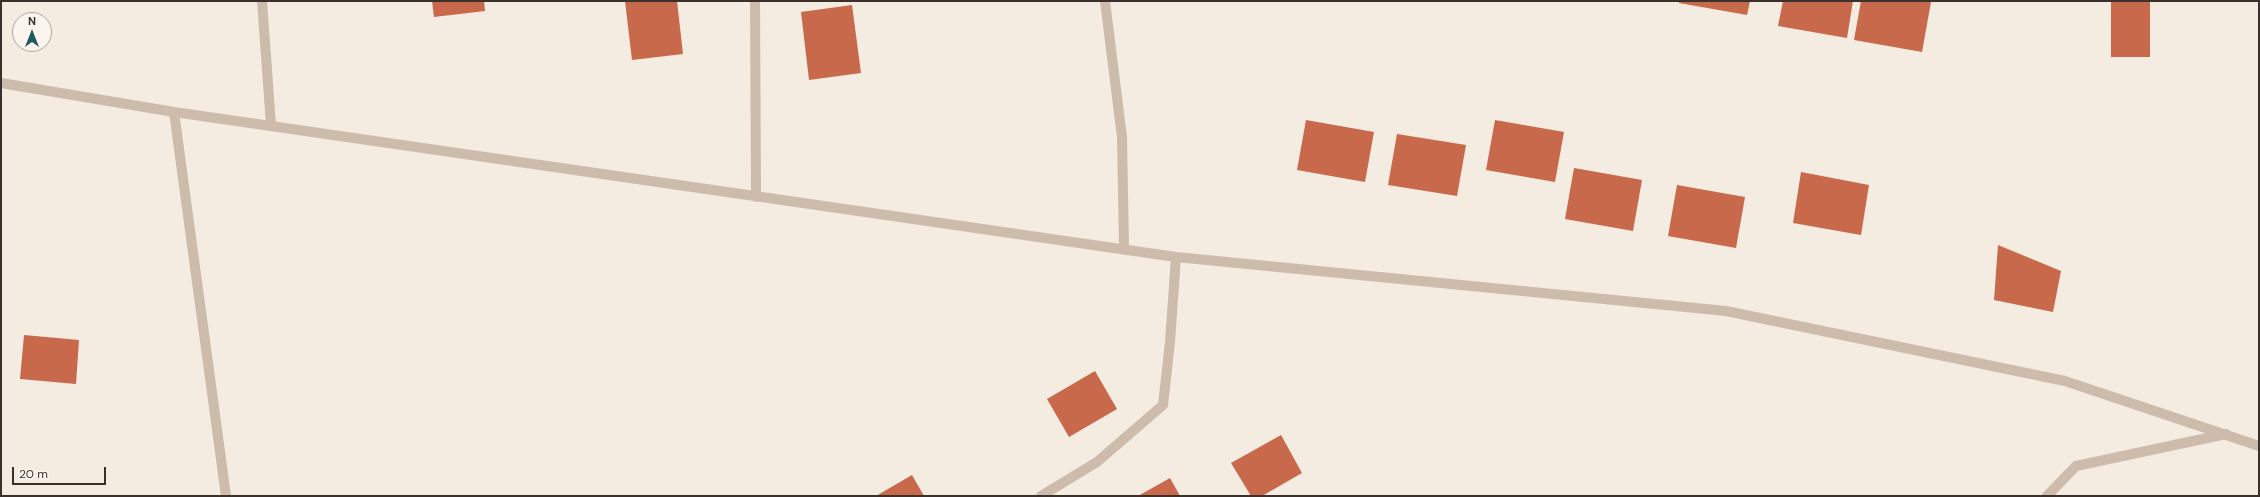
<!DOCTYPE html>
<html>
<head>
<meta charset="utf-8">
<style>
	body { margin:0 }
	#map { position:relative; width:2260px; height:497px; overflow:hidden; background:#f4ebe1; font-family:"DM Sans",sans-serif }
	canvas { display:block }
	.frame { position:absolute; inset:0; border:2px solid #3b302b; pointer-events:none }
	.north { position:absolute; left:12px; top:12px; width:40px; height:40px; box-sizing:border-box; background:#fbf5ee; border:1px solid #aea6a0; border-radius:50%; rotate:0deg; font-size:11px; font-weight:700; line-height:16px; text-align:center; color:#3b302b }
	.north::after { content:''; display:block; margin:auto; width:14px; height:18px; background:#1f5a5e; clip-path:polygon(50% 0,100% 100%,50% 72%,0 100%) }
	.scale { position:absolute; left:12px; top:467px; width:94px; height:18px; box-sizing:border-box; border:2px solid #3b302b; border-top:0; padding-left:5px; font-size:12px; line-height:14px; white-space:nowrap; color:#3b302b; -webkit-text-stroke:3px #fbf5ee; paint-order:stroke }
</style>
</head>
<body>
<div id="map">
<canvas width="2260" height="497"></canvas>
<div class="frame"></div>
<div class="north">N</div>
<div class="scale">20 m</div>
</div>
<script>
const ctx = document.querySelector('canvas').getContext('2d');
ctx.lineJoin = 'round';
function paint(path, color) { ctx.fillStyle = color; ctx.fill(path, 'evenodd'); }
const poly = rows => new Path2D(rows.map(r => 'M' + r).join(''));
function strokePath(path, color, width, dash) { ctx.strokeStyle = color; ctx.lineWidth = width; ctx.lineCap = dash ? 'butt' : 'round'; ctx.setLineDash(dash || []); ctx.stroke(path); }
const building = poly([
	[432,1,484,1,485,11,434,17],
	[625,1,677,1,683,54,632,60],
	[1679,1,1750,1,1747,15,1679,3],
	[1783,1,1853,1,1847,38,1778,26],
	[1861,1,1931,2,1922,52,1854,40],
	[2111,1,2150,1,2150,57,2111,57],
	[852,5,861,73,809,80,801,12],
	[1306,120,1374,132,1365,182,1297,170],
	[1495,120,1564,132,1555,182,1486,170],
	[1397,134,1466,145,1457,196,1388,185],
	[1574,168,1642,180,1633,231,1565,219],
	[1801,172,1869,185,1861,235,1793,223],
	[1677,185,1745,197,1736,248,1668,236],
	[1998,245,2061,271,2053,312,1994,300],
	[24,335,79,340,76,384,20,379],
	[1095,371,1117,409,1069,437,1047,399],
	[1281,435,1302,473,1262,496,1251,496,1231,463],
	[912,475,924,496,876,496],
	[1170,478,1180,496,1138,496]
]);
const minor = poly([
	[262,1,271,125],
	[755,1,756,197],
	[1105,1,1122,137,1124,248],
	[1,83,174,112,1176,257,1726,311,2065,381,2259,446],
	[174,112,226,496],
	[1041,496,1097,462,1163,405,1170,342,1176,257],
	[2047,496,2076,466,2226,434]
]);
paint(building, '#c8694b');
strokePath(minor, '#cdbbac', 10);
</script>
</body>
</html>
